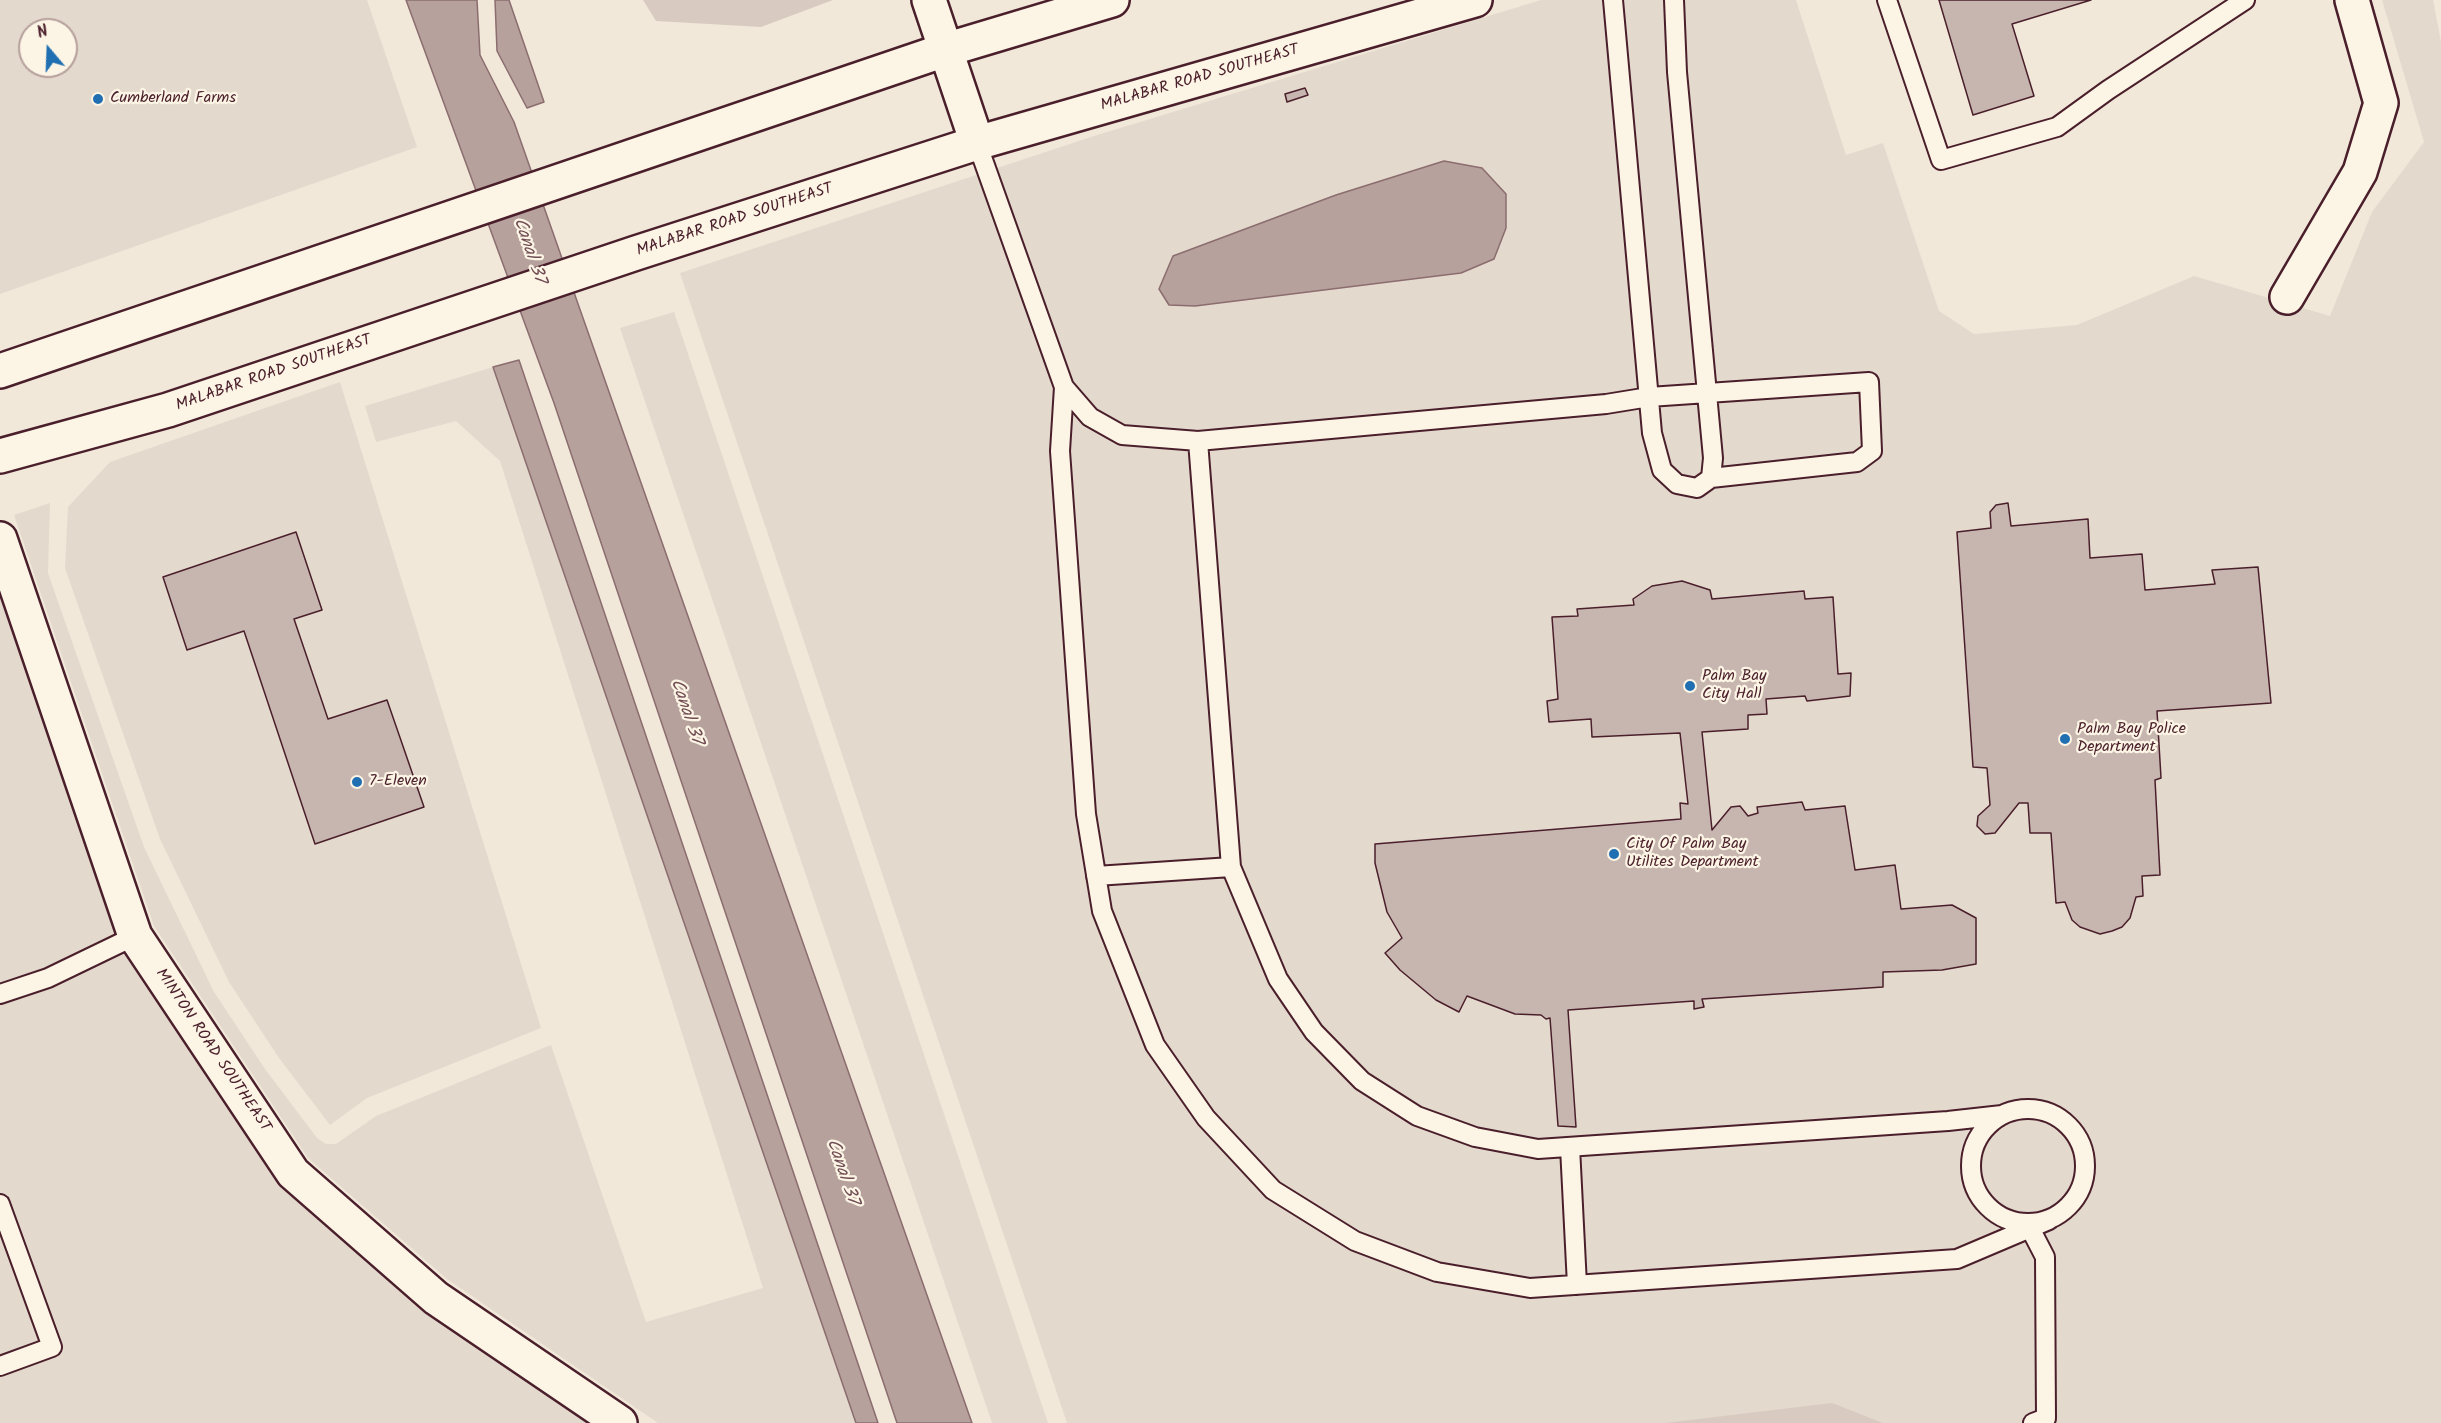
<!DOCTYPE html>
<html>
<head>
<meta charset="utf-8">
<style>
	body { margin:0 }
	#map { position:relative; width:2441px; height:1423px; overflow:hidden; background:#f1e8da; font-family:Kalam,sans-serif }
	canvas { display:block }
	.north { position:absolute; left:18px; top:18px; width:60px; height:60px; box-sizing:border-box; background:#fcf5e5; border:2px solid #b59f9b; border-radius:50%; rotate:341deg; font-size:16px; font-weight:700; line-height:24px; text-align:center; color:#4a1f2b }
	.north::after { content:''; display:block; margin:auto; width:21px; height:27px; background:#1f6fb2; clip-path:polygon(50% 0,100% 100%,50% 72%,0 100%) }
</style>
</head>
<body>
<div id="map">
<canvas width="2441" height="1423"></canvas>
<div class="north">N</div>
</div>
<script>
const ctx = document.querySelector('canvas').getContext('2d');
ctx.lineJoin = 'round';
function paint(path, color) { ctx.fillStyle = color; ctx.fill(path, 'evenodd'); }
const poly = rows => new Path2D(rows.map(r => 'M' + r).join(''));
function strokePath(path, color, width, dash) { ctx.strokeStyle = color; ctx.lineWidth = width; ctx.lineCap = dash ? 'butt' : 'round'; ctx.setLineDash(dash || []); ctx.stroke(path); }
function drawText(font, color, halo, rows, align = 'center') {
  ctx.font = font + ' Kalam,sans-serif'; ctx.lineWidth = 4.5; ctx.setLineDash([]); ctx.textBaseline = 'middle'; ctx.strokeStyle = halo; ctx.fillStyle = color; for (const [text, x, y, turn = 0] of rows) {
    ctx.save(); ctx.translate(x, y); ctx.rotate((+turn || 0) * Math.PI / 180); ctx.textAlign = isNaN(turn) ? turn : align; if (halo) ctx.strokeText(text, 0, 0); ctx.fillText(text, 0, 0); ctx.restore();
  }
}
const built = poly([
	[0,0,367,0,417,147,0,294],
	[30,30,66,30,66,66,30,66],
	[1541,0,1796,0,1846,155,1883,143,1939,311,1974,334,2077,325,2194,276,2330,316,2372,212,2424,142,2382,0,2433,0,2441,42,2441,1423,1067,1423,680,273,1094,136],
	[674,312,1048,1423,992,1423,620,328],
	[493,367,856,1423,658,1423,447,1279,308,1158,154,926,14,515,50,503,48,573,144,847,214,992,265,1069,317,1138,326,1144,336,1144,376,1116,551,1045,646,1322,763,1288,500,461,456,421,376,442,365,406],
	[340,382,541,1028,367,1098,330,1125,279,1058,229,982,160,839,65,568,68,507,110,462],
	[0,545,135,935,293,1173,620,1423,0,1423]
]);
const green = poly([
	[643,0,833,0,761,27,656,21],
	[1832,1403,1883,1423,1665,1423]
]);
const water = poly([
	[406,0,477,0,480,55,514,122,972,1423,897,1423,554,403,406,0],
	[495,0,509,0,544,102,527,108,497,51,495,0],
	[1444,161,1482,168,1506,194,1506,228,1494,259,1461,273,1195,306,1169,305,1159,289,1173,256,1336,195,1444,161],
	[519,360,878,1423,856,1423,493,367,519,360]
]);
const building = poly([
	[1939,0,2091,0,2012,24,2034,96,1973,115,1939,0],
	[1305,88,1308,95,1287,102,1285,94,1305,88],
	[2008,503,2011,526,2088,519,2090,558,2142,554,2145,590,2215,584,2212,570,2258,567,2271,703,2157,711,2161,778,2155,780,2160,875,2142,876,2143,896,2136,897,2130,918,2122,927,2112,931,2100,934,2080,927,2072,920,2065,902,2056,903,2051,833,2030,833,2028,803,2019,803,1995,833,1985,834,1977,826,1978,816,1990,805,1987,768,1973,767,1957,532,1991,528,1990,512,1996,505,2008,503],
	[296,532,322,610,294,619,328,719,387,700,424,807,315,844,244,631,187,650,163,577,296,532],
	[1682,581,1710,590,1712,599,1804,591,1805,599,1833,597,1838,674,1851,673,1850,696,1807,701,1805,696,1766,699,1767,714,1748,715,1748,729,1702,732,1712,830,1731,807,1740,806,1748,816,1758,813,1757,807,1802,802,1805,810,1845,806,1855,870,1895,865,1901,909,1952,905,1976,918,1976,964,1942,970,1883,972,1883,987,1702,999,1704,1007,1694,1009,1694,1001,1568,1010,1576,1127,1558,1126,1550,1018,1546,1019,1541,1015,1515,1014,1467,996,1459,1012,1436,1000,1400,970,1385,953,1402,938,1387,912,1375,863,1375,844,1681,819,1680,803,1688,804,1680,733,1592,737,1591,719,1549,722,1547,701,1558,699,1552,617,1578,616,1577,609,1634,605,1633,599,1652,586,1682,581]
]);
const service = poly([
	[1613,0,1652,433,1662,470,1677,484,1697,488,1711,478,1713,458,1677,72,1674,0],
	[1887,0,1941,160,2057,127,2108,90,2245,0],
	[977,143,1064,387,1090,417,1122,435,1198,441,1606,404,1649,397,1869,382,1872,451,1857,462,1711,478],
	[1064,387,1060,451,1086,814,1102,911,1155,1045,1206,1118,1273,1190,1355,1241,1437,1272,1530,1288,1957,1259,2049,1220],
	[1198,441,1231,867,1278,979,1314,1032,1362,1081,1417,1116,1475,1137,1538,1149,1948,1121,2002,1115],
	[1096,876,1231,867],
	[0,994,48,978,135,936],
	'1971 1166a57 57 0 1 1 114 0a57 57 0 1 1-114 0Z',
	[1570,1147,1577,1285],
	[0,1204,52,1347,0,1366],
	[2030,1228,2045,1257,2046,1418,2033,1423]
]);
const minor = poly([
	[929,0,977,143],
	[2287,297,2360,172,2381,103,2352,0]
]);
const tertiary = poly([
	[0,539,135,936,293,1173,436,1298,620,1423]
]);
const secondary = poly([
	[0,371,945,50,1112,0],
	[0,456,168,410,636,253,977,143,1475,0]
]);
const markers = [
	[98,99,6,"#1f6fb2"],
	[1690,686,6,"#1f6fb2"],
	[2065,739,6,"#1f6fb2"],
	[357,782,6,"#1f6fb2"],
	[1614,854,6,"#1f6fb2"]
];
const streetNames = [
	["MALABAR ROAD SOUTHEAST",1200,79,-16],
	["MALABAR ROAD SOUTHEAST",735,221,-18],
	["MALABAR ROAD SOUTHEAST",274,374,-19],
	["MINTON ROAD SOUTHEAST",212,1051,56]
];
const poiNames = [
	["Cumberland Farms",110,99],
	["Palm Bay",1702,677],
	["City Hall",1702,695],
	["Palm Bay Police",2077,730],
	["Department",2077,748],
	["7-Eleven",369,782],
	["City Of Palm Bay",1626,845],
	["Utilites Department",1626,863]
];
const waterNames = [
	["Canal 37",528,251,71],
	["Canal 37",685,712,71],
	["Canal 37",841,1172,71]
];
paint(built, '#e4d9cd');
paint(green, '#d8cac0');
paint(water, '#b6a19c');
strokePath(water, '#8b6d6f', 1.5);
paint(building, '#c7b6af');
strokePath(building, '#4a1f2b', 1.5);
strokePath(service, '#4a1f2b', 22);
strokePath(minor, '#4a1f2b', 38);
strokePath(tertiary, '#4a1f2b', 38);
strokePath(secondary, '#4a1f2b', 38);
strokePath(service, '#fcf5e5', 18);
strokePath(minor, '#fcf5e5', 33);
strokePath(tertiary, '#fcf5e5', 33);
strokePath(secondary, '#fcf5e5', 33);
for (const [x, y, r, color] of markers) { const dot = new Path2D(); dot.arc(x, y, r, 0, 2 * Math.PI); ctx.fillStyle = color; ctx.fill(dot); strokePath(dot, '#fcf5e5', 2); }
drawText('16px', '#4a1f2b', '#fcf5e5', streetNames);
drawText('16px', '#4a1f2b', '#fcf5e5', poiNames, 'left');
drawText('italic 18px', '#704c53', '#fcf5e5', waterNames);
</script>
</body>
</html>
